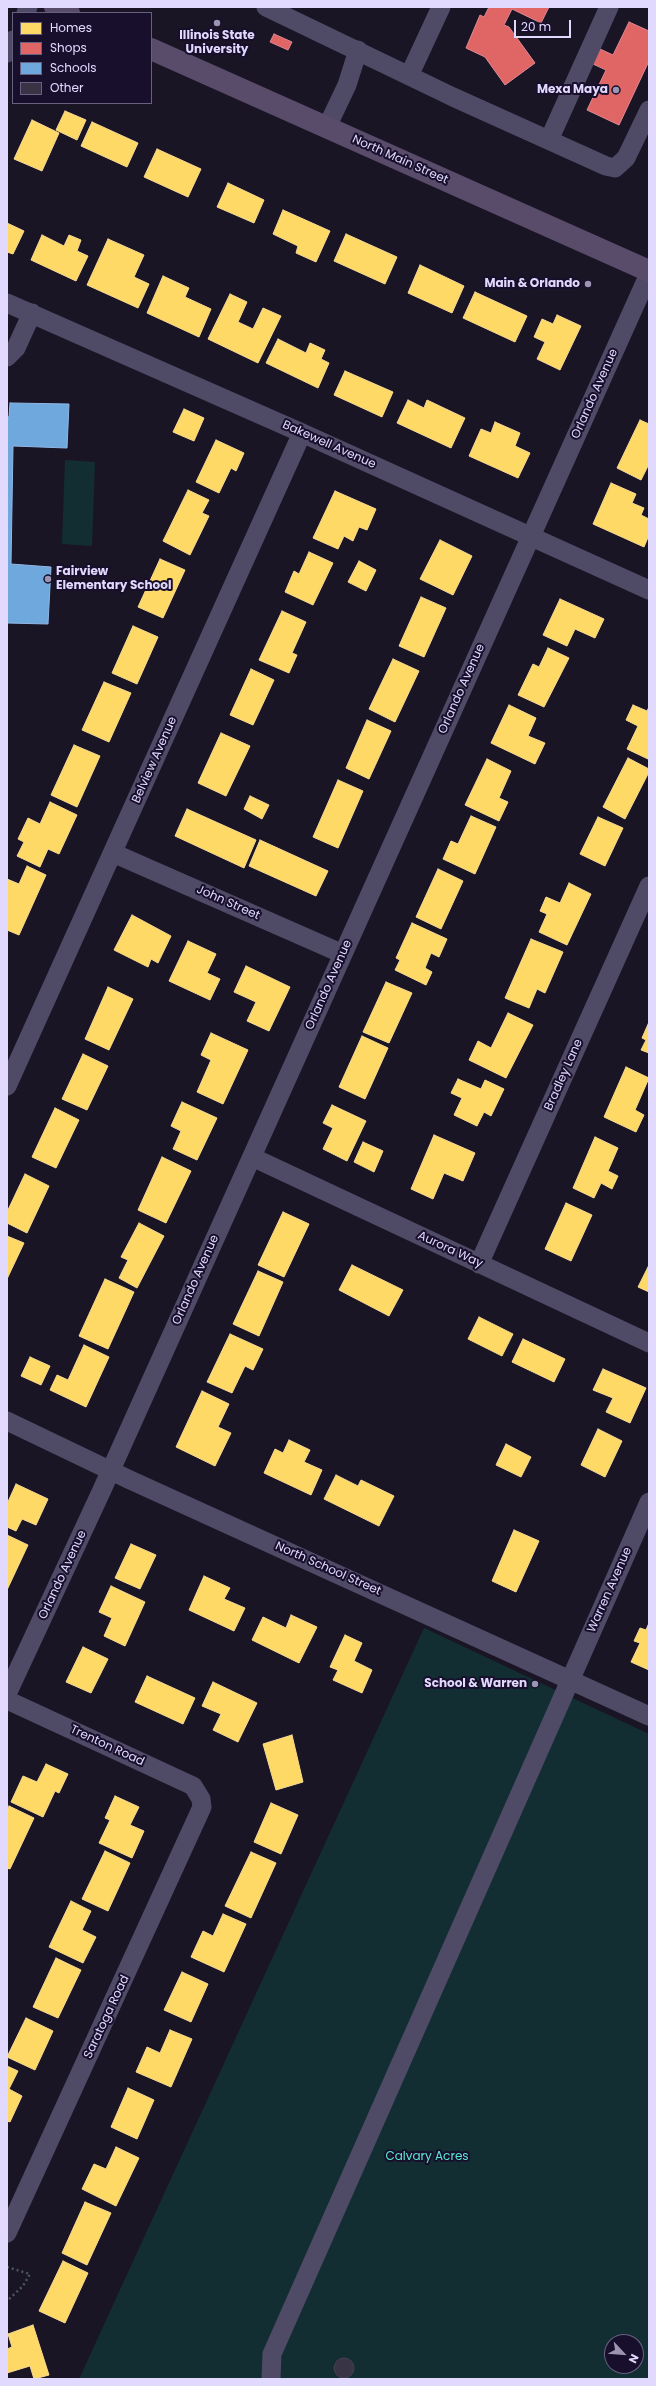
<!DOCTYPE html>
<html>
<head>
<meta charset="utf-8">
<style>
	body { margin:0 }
	#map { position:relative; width:656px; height:2386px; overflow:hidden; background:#1a1525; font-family:Poppins,sans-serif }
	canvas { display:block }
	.frame { position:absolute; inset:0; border:8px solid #e2d9ff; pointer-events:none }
	.legend { position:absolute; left:12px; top:12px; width:140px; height:92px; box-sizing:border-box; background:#170f2b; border:1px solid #686080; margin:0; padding:5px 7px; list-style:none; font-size:12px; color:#e2d9ff }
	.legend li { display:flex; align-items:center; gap:8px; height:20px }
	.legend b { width:20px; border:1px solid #686080 }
	.north { position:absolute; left:604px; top:2334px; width:40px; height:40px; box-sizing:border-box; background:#170f2b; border:1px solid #686080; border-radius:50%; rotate:116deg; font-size:11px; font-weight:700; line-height:16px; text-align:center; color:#e2d9ff }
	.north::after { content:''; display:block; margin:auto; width:14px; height:18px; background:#9c94b3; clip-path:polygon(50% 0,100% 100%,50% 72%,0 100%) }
	.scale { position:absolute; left:514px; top:20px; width:57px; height:18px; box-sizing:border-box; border:2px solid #e2d9ff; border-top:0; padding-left:5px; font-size:12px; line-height:14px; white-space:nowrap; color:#e2d9ff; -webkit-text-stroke:3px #170f2b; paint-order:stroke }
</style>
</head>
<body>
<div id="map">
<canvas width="656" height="2386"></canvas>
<div class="frame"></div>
<ul class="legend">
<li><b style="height:11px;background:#ffd966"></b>Homes</li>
<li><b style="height:11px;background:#e06666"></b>Shops</li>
<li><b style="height:11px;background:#6fa8dc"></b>Schools</li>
<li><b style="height:11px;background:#393346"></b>Other</li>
</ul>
<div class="north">N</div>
<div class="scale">20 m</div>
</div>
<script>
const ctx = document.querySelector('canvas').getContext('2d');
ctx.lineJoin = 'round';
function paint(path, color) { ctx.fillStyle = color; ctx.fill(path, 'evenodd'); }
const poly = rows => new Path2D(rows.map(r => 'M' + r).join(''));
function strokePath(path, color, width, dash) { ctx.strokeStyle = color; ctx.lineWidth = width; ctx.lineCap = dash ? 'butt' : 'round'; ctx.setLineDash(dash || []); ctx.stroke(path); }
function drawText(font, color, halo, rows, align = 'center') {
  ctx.font = font + ' Poppins,sans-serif'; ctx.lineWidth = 4; ctx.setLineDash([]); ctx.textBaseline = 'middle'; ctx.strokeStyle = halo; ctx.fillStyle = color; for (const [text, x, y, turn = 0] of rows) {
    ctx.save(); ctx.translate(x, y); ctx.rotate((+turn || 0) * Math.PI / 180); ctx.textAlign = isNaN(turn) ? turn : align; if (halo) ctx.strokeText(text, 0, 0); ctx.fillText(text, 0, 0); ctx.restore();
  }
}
const green = poly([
	[65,460,95,462,92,546,62,544],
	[424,1628,649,1734,649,2379,79,2379],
	[612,2342,636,2342,636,2366,612,2366]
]);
const homes = poly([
	[65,111,86,120,77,140,56,130,65,111],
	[32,120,59,133,42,171,14,159,32,120],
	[92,122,138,143,127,167,81,146,92,122],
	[157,149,201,169,188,197,144,177,157,149],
	[228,183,264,200,254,223,217,207,228,183],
	[283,210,330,231,316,262,296,253,298,246,273,234,283,210],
	[7,223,24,231,13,254,7,252,7,223],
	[346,234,397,257,385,284,334,261,346,234],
	[42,235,64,246,69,235,81,240,77,251,88,256,76,281,31,260,42,235],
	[108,239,144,255,134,277,149,284,138,308,87,285,108,239],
	[420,265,464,286,452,313,408,293,420,265],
	[163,276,189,288,185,297,211,309,199,337,147,313,163,276],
	[475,292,527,316,515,342,463,318,475,292],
	[230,294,247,302,238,322,253,329,263,308,281,316,258,363,208,339,230,294],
	[557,315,581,326,560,370,537,359,545,342,534,337,542,319,553,324,557,315],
	[278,339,306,353,310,343,325,350,321,359,329,363,318,388,266,363,278,339],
	[345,371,393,392,382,417,334,395,345,371],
	[408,400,424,408,427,400,465,418,451,448,397,423,408,400],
	[184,409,204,418,194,441,173,432,184,409],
	[640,420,649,424,649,464,641,480,617,468,640,420],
	[495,422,520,433,515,446,530,453,518,478,469,456,481,429,491,433,495,422],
	[216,440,244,453,236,471,231,468,219,493,196,482,216,440],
	[611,483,636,494,632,503,644,508,641,515,649,519,649,535,644,547,593,524,611,483],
	[188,490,209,500,202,513,209,516,190,555,163,541,188,490],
	[335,491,376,509,367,530,359,527,353,541,344,536,338,549,313,538,335,491],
	[440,540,472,556,453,595,420,579,440,540],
	[309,552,333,563,313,605,285,592,294,571,299,574,309,552],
	[160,559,185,570,163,618,138,607,160,559],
	[359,561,376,570,366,591,348,582,359,561],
	[421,597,446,608,424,657,399,646,421,597],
	[560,599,604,619,595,638,575,629,567,646,543,635,560,599],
	[282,611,306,622,292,653,297,655,289,673,259,660,282,611],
	[133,626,158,637,137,684,112,673,133,626],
	[548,648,569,658,544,707,518,695,533,664,539,667,548,648],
	[393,659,419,671,395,722,369,709,393,659],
	[251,669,274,680,253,725,230,715,251,669],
	[104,682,131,693,109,742,82,730,104,682],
	[509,705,536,718,528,736,545,743,535,764,491,743,509,705],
	[633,705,647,711,649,707,648,759,627,749,638,726,626,720,633,705],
	[367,720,391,731,369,779,346,768,367,720],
	[221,733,250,746,226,796,198,783,221,733],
	[74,745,100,756,77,807,51,795,74,745],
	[628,758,649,769,649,772,625,819,603,807,628,758],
	[487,759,511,771,499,798,508,802,499,821,465,805,487,759],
	[338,780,363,791,338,848,313,837,338,780],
	[250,796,269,805,262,819,244,809,250,796],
	[50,802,77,815,59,854,48,849,40,867,17,856,24,842,18,839,28,818,40,824,50,802],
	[187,809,256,840,244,868,175,836,187,809],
	[471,816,496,827,475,874,443,859,451,841,458,844,471,816],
	[598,817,623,828,605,866,580,854,598,817],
	[260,840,328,871,316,896,249,866,260,840],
	[27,866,46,875,19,935,7,930,7,879,19,884,27,866],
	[438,869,463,881,441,929,416,917,438,869],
	[569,883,591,894,567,945,539,932,547,914,540,911,546,897,560,903,569,883],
	[132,915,171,936,158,963,151,959,148,967,114,950,132,915],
	[412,923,447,939,439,957,431,953,425,968,432,972,426,985,395,970,400,960,396,958,412,923],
	[531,939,563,952,545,993,537,989,529,1008,505,998,531,939],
	[188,941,216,954,207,973,220,979,210,1000,169,981,188,941],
	[246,966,290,987,269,1031,247,1021,256,1002,234,992,246,966],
	[386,982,412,993,389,1043,363,1032,386,982],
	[108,987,133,999,109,1050,85,1039,108,987],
	[508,1013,533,1025,506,1078,469,1060,478,1041,491,1048,508,1013],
	[649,1022,649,1053,641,1050,646,1040,642,1038,649,1022],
	[211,1033,248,1050,223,1104,197,1092,211,1060,201,1055,211,1033],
	[362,1036,388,1048,365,1099,339,1087,362,1036],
	[83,1054,108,1066,87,1110,62,1099,83,1054],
	[626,1067,649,1078,635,1110,644,1115,636,1132,604,1117,626,1067],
	[458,1079,481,1089,485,1080,504,1089,491,1116,484,1112,477,1126,454,1115,462,1098,451,1093,458,1079],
	[182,1102,217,1118,197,1160,173,1149,181,1131,171,1126,182,1102],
	[332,1105,366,1121,347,1161,323,1149,333,1128,323,1123,332,1105],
	[55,1108,79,1120,56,1168,32,1157,55,1108],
	[434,1135,475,1153,463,1181,444,1173,433,1199,411,1189,434,1135],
	[595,1137,618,1148,608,1171,618,1176,612,1189,601,1183,594,1198,573,1188,595,1137],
	[363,1142,383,1151,374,1172,354,1162,363,1142],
	[162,1157,191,1171,166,1223,138,1210,162,1157],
	[25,1174,49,1186,27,1233,7,1223,7,1212,25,1174],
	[566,1203,592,1215,571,1261,545,1249,566,1203],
	[283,1212,309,1224,284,1277,258,1265,283,1212],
	[139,1223,164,1236,137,1288,119,1278,128,1260,121,1257,139,1223],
	[7,1236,24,1243,7,1279,7,1236],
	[352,1265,403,1290,389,1316,339,1290,352,1265],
	[648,1267,649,1267,649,1292,638,1287,648,1267],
	[258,1271,283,1282,259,1336,233,1324,258,1271],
	[105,1279,134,1292,108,1349,79,1336,105,1279],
	[479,1317,513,1334,502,1356,468,1339,479,1317],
	[230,1334,263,1349,253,1370,245,1366,232,1393,207,1382,230,1334],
	[523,1339,565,1359,554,1382,512,1362,523,1339],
	[84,1345,109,1357,86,1407,50,1390,57,1375,68,1380,84,1345],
	[30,1357,50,1366,41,1385,21,1376,30,1357],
	[603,1369,646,1388,630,1423,606,1412,613,1398,593,1390,603,1369],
	[202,1391,229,1404,218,1427,231,1433,215,1466,176,1447,202,1391],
	[598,1429,622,1441,605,1477,581,1465,598,1429],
	[289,1440,310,1450,304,1462,322,1470,311,1495,264,1473,275,1449,283,1453,289,1440],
	[506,1444,531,1457,521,1477,496,1465,506,1444],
	[336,1475,358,1486,361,1480,394,1496,379,1526,324,1499,336,1475],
	[16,1484,48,1499,36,1525,22,1519,16,1531,7,1527,7,1504,16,1484],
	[514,1530,539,1541,516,1592,492,1581,514,1530],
	[7,1535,28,1545,7,1590,7,1535],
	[131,1544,156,1555,140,1589,115,1578,131,1544],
	[204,1576,230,1588,224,1599,245,1608,234,1631,189,1610,204,1576],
	[111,1586,145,1602,125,1646,104,1636,112,1618,99,1612,111,1586],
	[291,1615,317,1627,299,1663,252,1640,263,1617,286,1628,291,1615],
	[649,1623,649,1670,631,1662,640,1643,634,1641,640,1628,646,1630,649,1623],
	[345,1635,362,1643,354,1661,372,1670,362,1693,333,1680,338,1670,330,1667,345,1635],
	[83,1647,108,1659,91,1693,66,1682,83,1647],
	[147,1676,195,1698,183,1724,135,1702,147,1676],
	[213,1682,257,1703,238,1742,213,1730,221,1714,202,1706,213,1682],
	[292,1735,303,1782,276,1790,263,1744,292,1735],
	[46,1764,68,1774,59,1793,55,1791,43,1817,11,1802,23,1776,37,1782,46,1764],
	[115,1796,139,1807,130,1825,144,1831,132,1858,99,1843,110,1820,105,1818,115,1796],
	[271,1803,298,1815,281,1854,254,1842,271,1803],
	[9,1806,34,1818,10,1869,7,1868,7,1811,9,1806],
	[105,1851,130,1863,108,1911,82,1899,105,1851],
	[251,1852,276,1863,251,1918,225,1906,251,1852],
	[71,1901,91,1911,82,1930,96,1937,83,1963,49,1947,71,1901],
	[223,1914,246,1924,224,1972,191,1957,203,1931,213,1936,223,1914],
	[56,1958,81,1970,58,2018,33,2007,56,1958],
	[182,1972,208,1984,191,2022,164,2010,182,1972],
	[26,2018,53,2031,35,2070,7,2057,26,2018],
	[170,2030,192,2039,171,2087,136,2072,147,2047,160,2053,170,2030],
	[7,2066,18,2071,9,2089,22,2096,10,2122,7,2121,7,2066],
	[128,2088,154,2100,137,2139,111,2127,128,2088],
	[116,2147,139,2158,116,2206,82,2189,94,2164,106,2169,116,2147],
	[85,2202,111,2213,87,2265,62,2253,85,2202],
	[63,2261,88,2273,65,2323,39,2311,63,2261],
	[33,2325,49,2375,34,2379,30,2366,7,2373,7,2349,12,2347,8,2334,33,2325]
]);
const shops = poly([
	[489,7,549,7,541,23,512,9,504,25,509,27,535,63,505,85,485,57,466,48,480,15,484,17,489,7],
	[629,22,649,31,649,61,619,125,587,110,606,70,593,64,600,49,613,55,629,22],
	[274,34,292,42,288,50,270,42,274,34]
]);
const schools = poly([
	[10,403,69,404,67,448,13,446,11,564,51,567,48,624,7,623,7,417,9,417,10,403]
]);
const building = poly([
	'334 2368a10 10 0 1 1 20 0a10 10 0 1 1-20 0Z'
]);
const path = poly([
	[7,2267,30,2274,23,2286,7,2301]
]);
const minor = poly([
	[266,7,453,97,606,166,615,168,626,158,649,110],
	[26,13,28,7],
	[7,53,13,40],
	[409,76,441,7],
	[327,127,347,85,358,50],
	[549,140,609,7],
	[7,303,302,433,649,590],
	[7,357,16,348,32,313],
	[113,853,343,954],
	[7,1086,302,433],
	[252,1157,649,1343],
	[479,1264,649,886],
	[7,1421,128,1479,649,1716],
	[7,1694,101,1492,649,274],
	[7,1700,193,1786,201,1799,202,1807,7,2233],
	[271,2379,272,2354,649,1502]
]);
const major = poly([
	[55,7,69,13],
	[151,49,649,271]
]);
const markers = [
	[217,23,4,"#9c94b3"],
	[616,90,4,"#9c94b3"],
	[588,284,4,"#9c94b3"],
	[48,579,4,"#9c94b3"],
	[535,1684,4,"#9c94b3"]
];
const poiNames = [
	["Illinois State",217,36,"center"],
	["University",217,50,"center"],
	["Mexa Maya",608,90],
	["Main & Orlando",580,284],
	["Fairview",56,572,"left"],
	["Elementary School",56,586,"left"],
	["School & Warren",527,1684]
];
const streetNames = [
	["North Main Street",400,160,24],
	["Orlando Avenue",595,394,-66],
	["Bakewell Avenue",329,445,24],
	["Orlando Avenue",462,689,-66],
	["Belview Avenue",155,760,-66],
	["John Street",228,903,24],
	["Orlando Avenue",329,985,-66],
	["Bradley Lane",564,1075,-66],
	["Aurora Way",450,1250,25],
	["Orlando Avenue",196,1280,-66],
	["North School Street",328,1569,24],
	["Orlando Avenue",63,1575,-65],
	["Warren Avenue",610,1590,-66],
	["Trenton Road",107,1746,25],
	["Saratoga Road",107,2017,-65]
];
const parkNames = [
	["Calvary Acres",427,2157]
];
paint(green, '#132e33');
paint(homes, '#ffd966');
strokePath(homes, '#f6d994', 1);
paint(shops, '#e06666');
strokePath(shops, '#e18894', 1);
paint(schools, '#6fa8dc');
strokePath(schools, '#92b7e6', 1);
paint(building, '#393346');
strokePath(building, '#474058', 1);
strokePath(path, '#4a5566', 2.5, [2, 3]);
strokePath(minor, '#4f4a66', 19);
strokePath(major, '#594b6a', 22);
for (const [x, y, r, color] of markers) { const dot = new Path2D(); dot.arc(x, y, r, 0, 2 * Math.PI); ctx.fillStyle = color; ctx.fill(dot); strokePath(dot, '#170f2b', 1.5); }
drawText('bold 12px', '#e2d9ff', '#170f2b', poiNames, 'right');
drawText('12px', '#e2d9ff', '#170f2b', streetNames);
drawText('12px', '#5de7d5', '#170f2b', parkNames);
</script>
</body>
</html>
